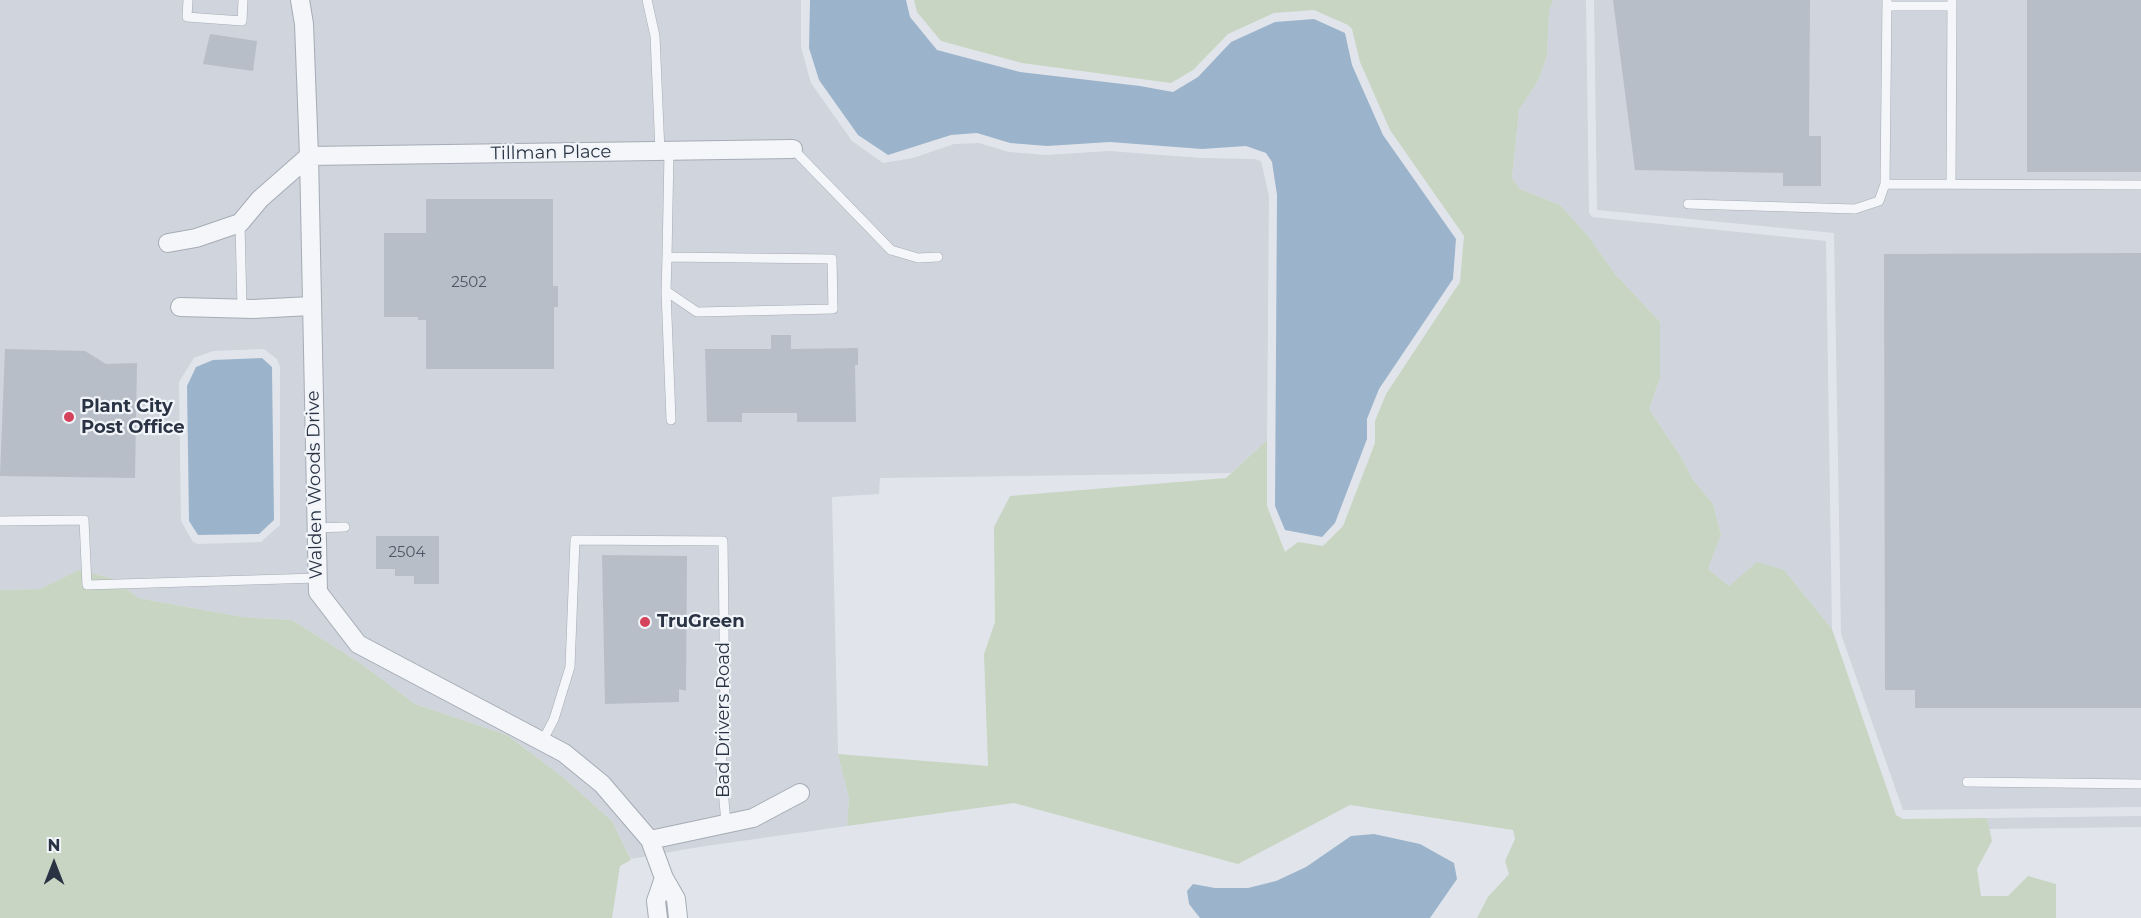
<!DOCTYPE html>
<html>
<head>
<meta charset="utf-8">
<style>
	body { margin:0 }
	#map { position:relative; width:2141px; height:918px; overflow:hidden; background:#e1e5eb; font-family:Montserrat,sans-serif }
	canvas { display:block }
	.north { position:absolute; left:24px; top:834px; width:60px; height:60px; -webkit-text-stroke:4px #f1f4f8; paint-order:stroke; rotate:0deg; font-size:16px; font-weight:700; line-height:24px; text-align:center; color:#293343 }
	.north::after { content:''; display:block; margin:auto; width:21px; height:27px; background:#293343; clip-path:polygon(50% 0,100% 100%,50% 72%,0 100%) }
</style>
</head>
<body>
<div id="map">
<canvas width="2141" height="918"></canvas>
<div class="north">N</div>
</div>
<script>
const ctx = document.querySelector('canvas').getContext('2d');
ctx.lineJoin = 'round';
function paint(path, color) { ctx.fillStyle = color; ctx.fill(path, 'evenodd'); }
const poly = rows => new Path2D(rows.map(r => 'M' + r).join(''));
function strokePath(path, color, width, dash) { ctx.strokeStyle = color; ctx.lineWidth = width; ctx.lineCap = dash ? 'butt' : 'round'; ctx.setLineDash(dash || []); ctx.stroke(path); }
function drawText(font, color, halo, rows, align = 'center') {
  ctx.font = font + ' Montserrat,sans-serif'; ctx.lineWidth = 4.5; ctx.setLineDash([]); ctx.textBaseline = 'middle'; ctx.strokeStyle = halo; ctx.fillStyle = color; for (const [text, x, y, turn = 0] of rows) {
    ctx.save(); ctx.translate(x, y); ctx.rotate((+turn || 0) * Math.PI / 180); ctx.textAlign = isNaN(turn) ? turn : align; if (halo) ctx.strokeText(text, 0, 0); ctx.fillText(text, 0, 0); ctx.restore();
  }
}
const built = poly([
	[0,0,801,0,801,47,811,83,852,141,883,163,913,158,954,144,979,143,1009,152,1046,155,1109,151,1201,158,1254,159,1261,161,1269,196,1267,440,1231,473,880,478,879,494,832,497,838,753,849,798,847,826,699,847,631,859,612,821,564,778,507,735,415,704,360,663,292,620,242,617,138,598,115,579,79,570,40,589,0,590],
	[264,349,277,359,280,367,280,525,261,542,198,544,193,542,181,521,179,382,194,358,213,351],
	[1553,0,1586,0,1589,213,1592,217,1826,241,1832,629,1784,570,1757,563,1729,586,1708,569,1721,535,1713,504,1693,480,1681,457,1649,409,1660,378,1660,322,1616,275,1588,236,1560,205,1520,189,1512,178,1519,110,1539,79,1547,55,1549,10],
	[1594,0,2141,0,2141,807,1903,810,1841,634,1834,233,1597,210],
	[2141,816,2141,827,1989,829,1987,818]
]);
const green = poly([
	[914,0,1553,0,1549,11,1547,55,1539,79,1519,110,1512,178,1520,189,1560,205,1588,236,1616,275,1660,322,1660,378,1649,409,1681,457,1693,480,1713,504,1721,535,1708,569,1729,586,1757,562,1784,570,1832,629,1896,815,1903,819,1987,818,1992,841,1977,869,1981,896,2008,896,2028,876,2056,884,2056,918,1477,918,1488,897,1509,874,1505,861,1515,839,1513,830,1350,805,1238,864,1014,803,847,826,849,798,838,754,988,766,984,654,995,622,994,527,1010,496,1226,478,1267,440,1267,506,1285,552,1298,542,1323,546,1343,526,1375,443,1375,421,1386,394,1460,282,1464,236,1390,130,1360,62,1352,29,1348,25,1314,10,1274,13,1228,34,1193,70,1171,83,1022,63,941,41,917,12],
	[79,570,115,579,138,598,242,617,292,620,360,663,415,704,507,735,564,778,612,821,631,860,620,866,612,918,0,918,0,590,40,589]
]);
const water = poly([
	[810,0,906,0,910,17,937,50,1020,72,1140,86,1173,92,1198,77,1231,42,1275,22,1314,19,1345,33,1352,65,1383,135,1456,239,1453,279,1379,389,1367,419,1367,439,1335,523,1322,537,1285,530,1275,506,1277,195,1272,162,1266,153,1246,146,1202,149,1110,142,1047,146,1010,143,977,133,951,135,888,155,858,135,819,80,809,48],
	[262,358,272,367,274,520,259,534,198,535,189,521,187,386,196,367,213,360],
	[1374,834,1420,844,1454,863,1457,879,1430,918,1200,918,1189,904,1187,891,1193,884,1215,888,1248,888,1276,881,1306,867,1351,836]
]);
const building = poly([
	[1613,0,1810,0,1809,136,1821,136,1821,186,1783,186,1783,173,1635,170],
	[2027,0,2141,0,2141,172,2027,172],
	[210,34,257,41,253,71,203,64],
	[426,199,553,199,553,286,558,286,558,307,554,307,554,369,426,369,426,320,418,320,418,317,384,317,384,233,426,233],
	[2141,253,2141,708,1915,708,1915,690,1885,690,1884,254],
	[771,335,791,335,791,349,858,348,858,365,855,365,856,422,797,422,797,413,742,413,742,422,707,422,705,349,771,349],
	[5,349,85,351,106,364,137,363,135,478,0,476],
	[376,536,439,536,439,584,414,584,414,576,395,576,395,569,376,569],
	[602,555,687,556,686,691,679,689,679,702,605,704]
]);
const service = poly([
	[188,0,187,17,242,21,243,0],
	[647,0,655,36,660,152],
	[1887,0,1885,184,2141,185],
	[1887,6,1952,6],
	[793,149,891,250,918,258,938,257],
	[1951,184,1952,0],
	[1688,204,1855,209,1879,201,1885,184],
	[240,223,242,309],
	[667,257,832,259,833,309,697,312,666,291,667,257,669,152],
	[666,291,671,420],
	[0,521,84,520,87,585,317,578],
	[315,528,345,527],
	[542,742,554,719,570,667,575,540,723,541,725,716,721,767,726,823],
	[1967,782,2141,784]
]);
const minor = poly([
	[300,0,304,24,309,156,318,592,358,644,564,753,602,784,650,840,664,878,676,899,678,918],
	[168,243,196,238,240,223,260,199,309,156,793,149],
	[180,307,253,309,311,306],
	[650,840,753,818,800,793],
	[658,918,656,901,664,878]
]);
const markers = [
	[69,417,6,"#d4425c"],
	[645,622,6,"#d4425c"]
];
const numberNames = [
	["2502",469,283],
	["2504",407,553]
];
const streetNames = [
	["Tillman Place",551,153,-1],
	["Walden Woods Drive",315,485,-91],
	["Bad Drivers Road",724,720,-90]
];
const poiNames = [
	["Plant City",81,407],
	["Post Office",81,428],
	["TruGreen",657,622]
];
paint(built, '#cfd4dd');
paint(green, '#c7d5c2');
paint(water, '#9bb4cc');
paint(building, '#b8bec8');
strokePath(service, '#a6acb5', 10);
strokePath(minor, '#a6acb5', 20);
strokePath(service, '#f4f6f9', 9);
strokePath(minor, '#f4f6f9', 18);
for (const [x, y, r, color] of markers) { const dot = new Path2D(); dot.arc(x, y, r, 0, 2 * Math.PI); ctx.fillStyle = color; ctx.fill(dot); strokePath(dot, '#f1f4f8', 2); }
drawText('15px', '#4d5664', null, numberNames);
drawText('18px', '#293343', '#f1f4f8', streetNames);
drawText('bold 18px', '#293343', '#f1f4f8', poiNames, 'left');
</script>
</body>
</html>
